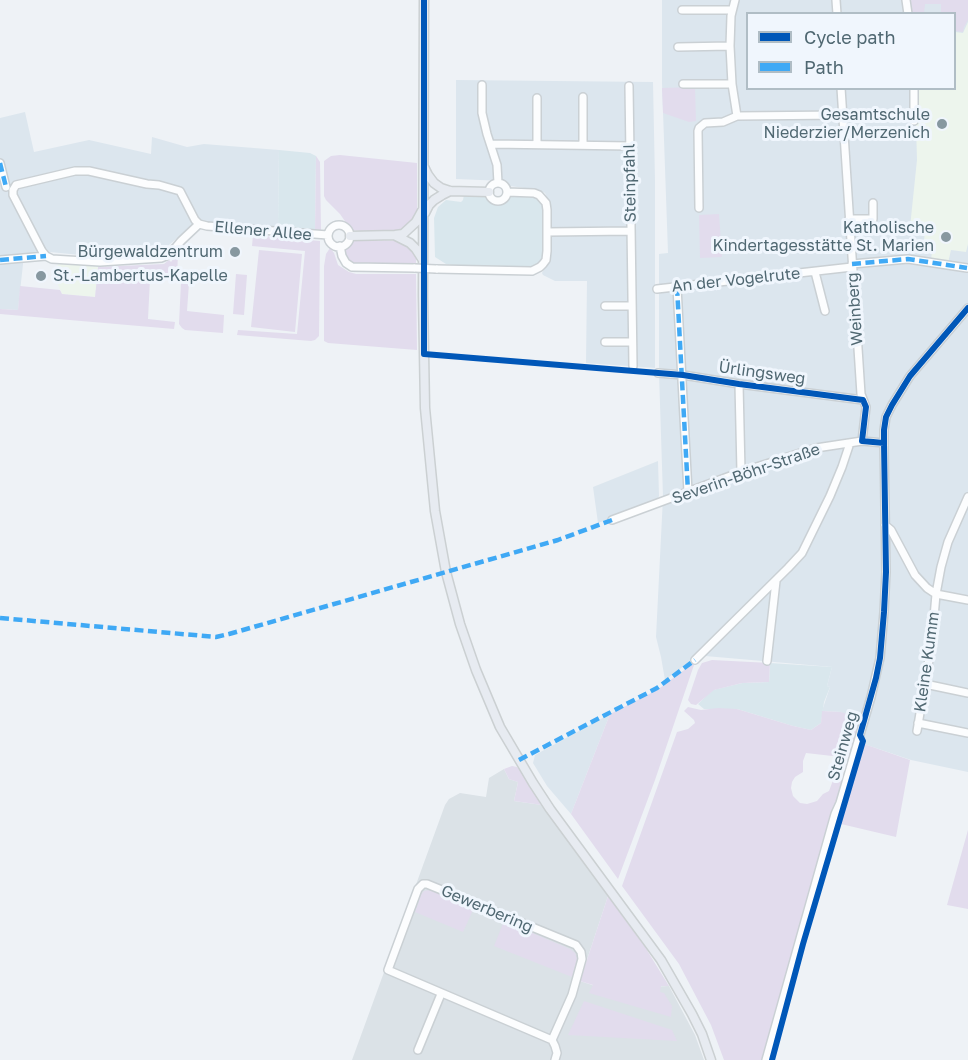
<!DOCTYPE html>
<html>
<head>
<meta charset="utf-8">
<style>
  body { margin:0 }
  #map { position:relative; width:968px; height:1060px; overflow:hidden; background:#eef2f6; font-family:"Golos Text",sans-serif }
  canvas { display:block }
  .legend { position:absolute; left:746px; top:12px; width:210px; height:78px; box-sizing:border-box; background:#f0f6fd; border:2px solid #b0bdc5; margin:0; padding:8px 10px; list-style:none; font-size:18px; color:#506872 }
  .legend li { display:flex; align-items:center; gap:12px; height:30px }
  .legend b { width:30px; border:2px solid #b0bdc5 }
</style>
</head>
<body>
<div id="map">
<canvas width="968" height="1060"></canvas>
<ul class="legend">
<li><b style="height:8px;background:#0057b8"></b>Cycle path</li>
<li><b style="height:8px;background:#3fa9f5"></b>Path</li>
</ul>
</div>
<script>
const c = document.querySelector('canvas').getContext('2d');
c.lineJoin = 'round';
function fillPath(path, color) {
  c.fillStyle = color;
  c.fill(path, 'evenodd');
}
function shape(rows) {
  const path = new Path2D();
  for (const r of rows) {
    if (r.length === 3) {
      path.moveTo(r[0] + r[2], r[1]);
      path.arc(r[0], r[1], r[2], 0, 2 * Math.PI);
      continue;
    }
    path.moveTo(r[0], r[1]);
    for (let i = 2; i < r.length; i += 2) path.lineTo(r[i], r[i + 1]);
  }
  return path;
}
function stroke(path, color, width, dash) {
  c.strokeStyle = color;
  c.lineWidth = width;
  c.lineCap = dash ? 'butt' : 'round';
  c.setLineDash(dash || []);
  c.stroke(path);
}
function write(font, color, halo, rows, align = 'center') {
  c.font = font + ' "Golos Text",sans-serif';
  c.lineWidth = 6;
  c.setLineDash([]);
  c.textBaseline = 'middle';
  c.strokeStyle = halo;
  c.fillStyle = color;
  for (const [text, x, y, turn = 0] of rows) {
    c.save();
    c.translate(x, y);
    c.rotate((+turn || 0) * Math.PI / 180);
    c.textAlign = isNaN(turn) ? turn : align;
    if (halo) c.strokeText(text, 0, 0);
    c.fillText(text, 0, 0);
    c.restore();
  }
}
const residential = shape([
  [662,0,968,0,968,772,911,760,855,741,859,727,854,724,841,712,822,711,830,687,827,686,832,667,705,656,703,652,665,680,661,657,656,637,663,497,659,373,659,254,668,253,662,83],
  [748,14,954,14,954,88,748,88],
  [456,80,653,82,655,181,655,368,586,363,587,281,555,281,543,275,542,273,550,260,550,205,545,193,539,190,510,186,504,181,456,179],
  [25,112,34,152,89,140,151,154,152,137,187,147,204,144,279,150,278,227,198,221,158,254,101,257,50,252,24,255,18,310,0,309,0,118],
  [658,461,659,496,657,500,654,502,598,523,593,487],
  [610,714,571,814,547,786,533,763,535,755]
]);
const commercial = shape([
  [279,150,310,153,316,156,315,230,278,227],
  [464,195,486,197,491,203,503,203,506,200,511,197,527,195,533,196,538,199,542,204,544,212,544,250,543,256,538,263,530,267,459,266,446,264,435,257,434,218,438,207,446,200,461,202,463,200],
  [770,663,832,667,827,686,830,687,824,702,821,723,811,730,793,726,737,709,704,709,698,704,707,695,713,690,742,683,769,682]
]);
const industrial = shape([
  [504,769,509,779,518,782,514,801,542,805,608,896,580,981,604,989,669,986,695,1035,704,1060,352,1060,445,805,449,799,460,793,486,797,489,778]
]);
const education = shape([
  [968,22,968,244,966,252,951,250,948,263,931,260,932,251,923,250,925,231,915,230,915,228,910,227,917,160,915,89,954,88,955,32,963,33],
  [60,263,98,267,95,297,62,294,52,271]
]);
const green = shape([
  [907,0,968,0,968,20,964,27,963,32,955,31,954,14,941,13,941,4,925,4,924,13,908,13],
  [695,87,696,121,689,122,663,113,662,88],
  [340,155,417,163,417,210,416,216,404,229,397,231,370,232,351,230,340,214,326,200,324,196,324,161,331,156],
  [316,156,320,162,321,230,315,230],
  [719,214,722,257,700,258,699,215],
  [253,235,320,241,319,336,315,340,311,341,237,335,238,330,297,334,305,251,252,246],
  [358,240,399,241,410,247,416,258,416,265,393,266,352,263,345,256,345,247,352,241],
  [330,248,334,253,338,265,349,272,356,274,416,274,417,350,328,343,324,341,324,266,326,254],
  [259,250,302,254,295,332,251,327],
  [178,252,177,280,150,279,148,319,175,322,174,329,0,314,0,309,18,310,20,286,60,290,62,294,95,297,98,267,164,264,169,260,171,262,174,258,173,256],
  [236,274,247,275,244,315,233,314],
  [181,282,189,283,187,311,224,315,223,333,185,330,182,328,179,324],
  [712,660,770,663,769,682,742,683,714,690,696,705,691,704,688,700,698,670,702,663],
  [695,662,655,780,618,879,571,814,610,714,657,690],
  [688,707,701,710,718,708,737,709,793,726,811,730,821,723,822,711,841,712,855,717,854,724,859,726,850,758,806,753,803,761,803,772,795,777,792,782,791,788,793,796,800,803,807,804,817,801,823,794,829,791,835,775,843,776,844,778,832,813,762,1060,724,1060,711,1025,679,964,622,886,677,732,688,729,695,723,694,720,684,711],
  [864,744,910,760,896,837,841,824],
  [512,766,517,767,521,771,542,805,514,801,518,782,509,779,504,769],
  [968,830,968,909,947,905],
  [430,890,474,908,463,932,415,912,421,895,424,891],
  [608,896,645,947,669,986,661,986,660,992,664,993,672,1006,671,1017,589,993,593,985,580,981],
  [504,921,570,949,575,953,577,959,572,977,494,946],
  [584,1001,672,1030,677,1041,568,1035]
]);
const minor = shape([
  [735,0,731,16,730,46,732,84,737,116,843,115],
  [836,0,837,14],
  [906,0,908,14],
  [682,10,732,10],
  [678,47,730,46],
  [683,84,732,84],
  [482,85,482,113,487,134,497,165,498,183],
  [629,86,633,366],
  [841,88,861,394,866,407,862,441],
  [914,88,914,121],
  [491,144,630,146],
  [537,144,537,98],
  [583,145,583,97],
  [0,163,6,187],
  [498,192,9],
  [13,190,16,185,75,171,89,171,147,184,159,185,180,191,195,220,199,224],
  [13,190,13,195,42,251,46,256],
  [699,208,698,131,699,128,705,123,723,122,737,116],
  [849,219,873,219,873,203],
  [199,224,207,226,328,235],
  [339,236,11],
  [547,232,631,231],
  [340,246,342,256,346,263,352,267,415,268],
  [0,260,46,256,52,259,100,262,161,258,166,256,176,247,181,241,199,224],
  [852,264,908,259,967,268],
  [436,269,532,271,540,267,543,264,546,260,547,251,547,210,546,203,539,195,534,193,507,192],
  [815,272,825,311],
  [677,287,688,492],
  [657,289,852,267],
  [605,306,632,306],
  [605,342,632,342],
  [658,373,683,375,739,384,863,400],
  [739,384,741,472],
  [612,520,741,472,816,448,862,441,884,443],
  [885,525,891,530,915,575,927,588,936,594,968,600],
  [695,660,788,568,802,553,830,496,842,467,850,443],
  [767,661,776,581],
  [925,684,968,693],
  [918,723,968,733],
  [917,731,932,641,936,594,941,567,948,542,968,497],
  [552,1040,572,995,582,959,581,952,576,945,427,884,423,884,418,889,388,970,545,1037,552,1040,555,1046,557,1053,555,1060],
  [418,1050,441,994],
  [766,1060,835,814,840,803,871,697,880,658,884,612,886,572,884,443,884,430,886,417,892,405,910,376,968,308]
]);
const major = shape([
  [424,0,423,296,425,408,435,511,446,572,460,624,476,670,500,727,533,783,550,809,661,960,692,1014,702,1034,711,1060],
  [424,167,428,175,434,183,441,188,450,191,489,192],
  [425,213,429,205,434,200,442,195,450,191],
  [350,236,395,235,403,234,416,222,422,211],
  [396,236,410,243,416,249,423,260]
]);
const minorBridge = shape([
  [415,268,436,269]
]);
const quiet = shape([
  [0,163,6,187],
  [0,260,46,256],
  [852,264,908,259,967,268],
  [677,287,688,492],
  [0,618,216,637,229,634,558,540,612,520],
  [519,760,657,688,695,660]
]);
const cycleway = shape([
  [424,0,424,354,683,375,739,384,863,400,866,407,862,441,884,443],
  [772,1060,803,944,863,741,860,735,876,678,880,658,884,612,886,572,884,443,884,430,886,417,892,405,910,376,968,308]
]);
const markers = [
  [942,124,6,"#8798a0"],
  [946,237,6,"#8798a0"],
  [235,252,6,"#8798a0"],
  [41,276,6,"#8798a0"]
];
const poiNames = [
  ["Gesamtschule",930,115],
  ["Niederzier/Merzenich",930,133],
  ["Katholische",934,228],
  ["Kindertagesstätte St. Marien",934,246],
  ["Bürgewaldzentrum",223,252],
  ["St.-Lambertus-Kapelle",53,276,"left"]
];
const streetNames = [
  ["Steinpfahl",630,183,-91],
  ["Ellener Allee",263,231,5],
  ["An der Vogelrute",736,280,-6],
  ["Weinberg",855,309,-94],
  ["Ürlingsweg",762,373,8],
  ["Severin-Böhr-Straße",746,474,-19],
  ["Kleine Kumm",927,662,-82],
  ["Steinweg",843,746,-74],
  ["Gewerbering",487,909,23]
];
fillPath(residential, '#dce6ee');
fillPath(commercial, '#d9e7ed');
fillPath(industrial, '#dbe2e7');
fillPath(education, '#edf5ed');
fillPath(green, '#e2dced');
stroke(minor, '#cad0d4', 10);
stroke(major, '#cbd0d2', 11);
stroke(minor, '#fcfdfe', 7);
stroke(major, '#e7ebf1', 8);
stroke(minorBridge, '#cad0d4', 10, []);
stroke(minorBridge, '#fcfdfe', 7);
stroke(quiet, '#3fa9f5', 4.5, [9, 4.5]);
stroke(cycleway, '#0057b8', 6);
for (const [x, y, r, color] of markers) {
  const dot = new Path2D();
  dot.arc(x, y, r, 0, 2 * Math.PI);
  c.fillStyle = color;
  c.fill(dot);
  stroke(dot, '#f0f6fd', 2);
}
write('16px', '#506872', '#f0f6fd', poiNames, 'right');
write('16px', '#506872', '#f0f6fd', streetNames);
</script>
</body>
</html>
